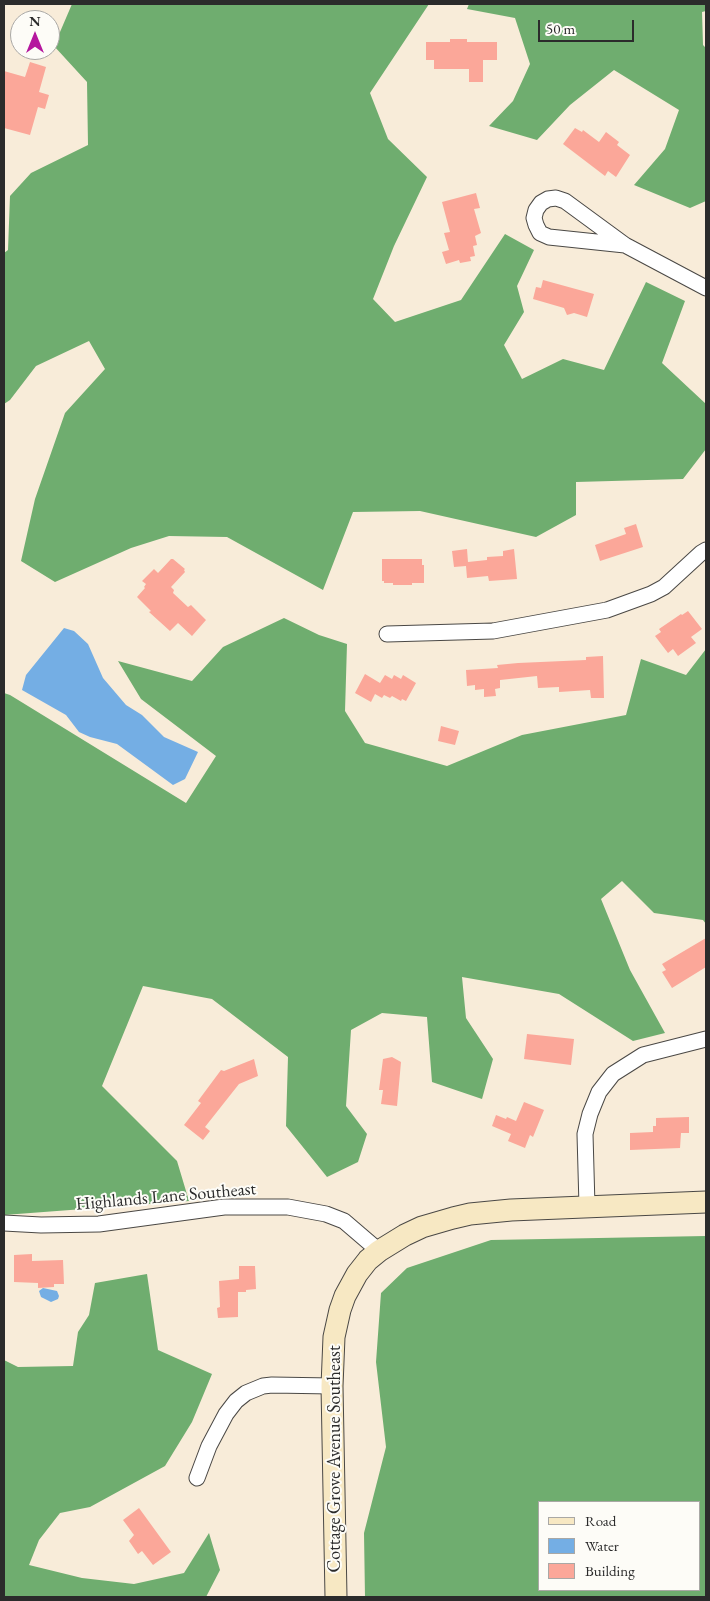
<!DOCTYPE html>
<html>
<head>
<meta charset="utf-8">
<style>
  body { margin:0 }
  #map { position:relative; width:710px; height:1601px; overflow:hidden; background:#f8ecd9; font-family:"EB Garamond",serif }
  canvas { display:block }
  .frame { position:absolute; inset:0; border:5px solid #2b2b2b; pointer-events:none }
  .legend { position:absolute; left:538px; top:1501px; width:162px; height:90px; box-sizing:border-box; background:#fdfcf7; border:1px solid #a9a8a5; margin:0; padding:6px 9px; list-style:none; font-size:15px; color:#2b2b2b }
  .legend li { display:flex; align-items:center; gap:10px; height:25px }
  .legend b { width:25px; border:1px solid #a9a8a5 }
  .north { position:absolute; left:10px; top:10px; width:50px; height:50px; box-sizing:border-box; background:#fdfcf7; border:1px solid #a9a8a5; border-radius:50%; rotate:0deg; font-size:14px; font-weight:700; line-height:20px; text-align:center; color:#2b2b2b }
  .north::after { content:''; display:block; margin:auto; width:18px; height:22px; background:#b5179e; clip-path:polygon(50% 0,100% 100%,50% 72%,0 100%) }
  .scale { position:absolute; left:538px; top:20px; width:96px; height:22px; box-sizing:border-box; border:2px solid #2b2b2b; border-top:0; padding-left:6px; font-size:15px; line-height:18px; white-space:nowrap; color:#2b2b2b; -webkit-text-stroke:4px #fdfcf7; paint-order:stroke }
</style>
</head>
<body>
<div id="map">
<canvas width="710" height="1601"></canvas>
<div class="frame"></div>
<ul class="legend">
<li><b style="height:6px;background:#f7e8c3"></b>Road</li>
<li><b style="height:14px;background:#74aee4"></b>Water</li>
<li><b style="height:14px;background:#fba799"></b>Building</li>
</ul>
<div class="north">N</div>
<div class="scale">50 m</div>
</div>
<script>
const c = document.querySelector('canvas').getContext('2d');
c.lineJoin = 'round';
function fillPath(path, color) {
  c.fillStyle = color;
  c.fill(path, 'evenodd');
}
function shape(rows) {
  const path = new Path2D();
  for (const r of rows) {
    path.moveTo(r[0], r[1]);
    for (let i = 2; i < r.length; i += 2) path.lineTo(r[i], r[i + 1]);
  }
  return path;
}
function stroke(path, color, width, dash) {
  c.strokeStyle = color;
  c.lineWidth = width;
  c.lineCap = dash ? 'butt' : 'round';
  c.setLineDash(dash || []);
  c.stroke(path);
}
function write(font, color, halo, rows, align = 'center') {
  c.font = font + ' "EB Garamond",serif';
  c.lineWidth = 4;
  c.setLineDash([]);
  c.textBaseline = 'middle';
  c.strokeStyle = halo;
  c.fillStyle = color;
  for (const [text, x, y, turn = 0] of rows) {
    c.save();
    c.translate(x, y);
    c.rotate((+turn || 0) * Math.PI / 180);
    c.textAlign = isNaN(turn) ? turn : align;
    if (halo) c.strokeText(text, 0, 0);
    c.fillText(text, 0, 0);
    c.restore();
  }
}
const forest = shape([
  [72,4,429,4,370,93,388,139,427,177,394,246,373,299,395,322,461,300,505,234,534,250,517,286,524,312,504,345,522,379,563,359,604,370,646,282,685,301,662,363,706,404,706,449,683,479,576,482,576,515,536,537,420,511,353,512,323,590,227,537,169,536,131,548,55,582,21,561,35,499,65,413,105,369,89,341,36,366,10,400,4,404,4,253,8,250,10,196,31,173,88,145,87,82,54,46],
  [469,4,706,4,706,11,702,12,703,45,706,48,706,201,690,208,634,185,665,149,679,110,614,70,570,105,537,140,489,126,513,101,530,64,515,18,467,9],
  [284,618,319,635,347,644,345,711,365,743,447,766,522,735,626,715,641,659,686,675,706,649,706,924,703,920,654,913,622,881,601,899,630,970,665,1033,633,1041,559,994,462,977,466,1018,493,1059,482,1099,432,1082,427,1017,382,1013,351,1030,346,1106,367,1134,358,1162,327,1177,286,1126,288,1057,212,999,143,986,102,1086,177,1161,189,1201,4,1215,4,693,10,695,186,803,216,756,141,699,118,661,192,681,223,647],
  [706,1236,706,1597,365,1597,364,1533,386,1447,376,1362,381,1293,407,1268,491,1240],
  [699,1502,699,1590,539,1590,539,1502],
  [147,1274,158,1350,212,1374,192,1422,165,1466,90,1507,60,1513,39,1540,29,1565,82,1578,134,1584,184,1573,209,1533,220,1570,206,1597,4,1597,4,1360,18,1367,73,1366,78,1332,89,1315,95,1283]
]);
const water = shape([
  [64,628,74,631,88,644,103,678,126,705,142,715,164,737,198,752,185,779,173,785,117,744,90,737,79,732,66,715,22,690,26,675],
  [43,1288,57,1291,59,1296,58,1299,51,1302,41,1297,39,1291]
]);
const building = shape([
  [450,39,467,39,467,42,497,42,497,60,483,60,483,82,469,82,469,69,434,69,434,60,426,60,426,42,450,42],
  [30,62,46,67,39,92,49,95,45,109,38,107,30,135,4,128,4,71,25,77],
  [575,128,582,132,583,130,599,142,606,132,619,142,617,145,630,155,616,177,608,171,605,176,563,144],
  [476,193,480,208,474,209,481,233,475,236,477,245,473,246,475,256,470,257,471,261,460,263,459,260,446,264,442,252,449,250,444,233,450,232,442,202],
  [543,280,594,294,587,317,574,313,567,315,564,308,533,299,536,287,541,288],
  [636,524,643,547,600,561,595,545,626,534,624,528],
  [467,549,468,562,487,560,487,557,503,556,503,551,514,549,517,579,489,581,488,576,467,578,466,566,454,567,452,551],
  [171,559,173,559,185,569,184,570,185,572,171,587,174,590,173,593,188,607,191,605,206,620,192,636,178,623,170,631,149,612,151,611,137,597,145,588,144,587,146,584,142,581,154,569,158,573],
  [382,559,422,559,422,565,424,565,424,583,412,583,412,585,393,585,393,583,384,583,384,581,382,581],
  [688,611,702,629,691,637,696,643,678,656,673,649,668,653,655,636,661,632,659,629,681,614,682,615],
  [603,656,604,698,591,698,590,690,559,692,559,687,538,688,537,676,500,680,500,688,495,689,496,696,484,697,484,689,475,690,475,685,467,686,466,670,498,668,497,665,518,663,586,660,586,657],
  [365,674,380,683,385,675,392,679,394,675,401,679,403,675,416,683,406,701,402,699,401,701,392,696,390,698,384,695,382,698,375,694,371,702,355,693],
  [441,726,459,731,455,745,438,741],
  [706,938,706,967,672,988,662,972,666,970,662,964],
  [527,1034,574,1039,571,1065,524,1059],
  [392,1057,401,1062,397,1106,381,1104,383,1090,379,1090,383,1059],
  [254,1059,258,1076,239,1084,205,1127,210,1131,203,1140,184,1125,201,1103,198,1101,221,1070,224,1071],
  [524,1102,544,1110,533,1137,530,1135,525,1148,508,1141,511,1134,492,1126,496,1115,506,1119,507,1117,516,1121],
  [689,1117,689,1133,681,1133,680,1148,630,1150,630,1133,653,1132,653,1126,656,1126,656,1118],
  [32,1254,32,1261,63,1260,64,1284,54,1284,54,1287,38,1288,38,1283,14,1282,14,1255],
  [239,1266,255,1266,256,1289,246,1290,246,1292,238,1292,238,1317,218,1318,217,1308,220,1307,219,1281,239,1279],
  [139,1508,171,1552,153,1565,142,1551,138,1554,129,1541,134,1535,123,1520]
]);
const minor = shape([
  [625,245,549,237,540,233,536,225,534,218,536,210,541,203,548,199,556,198,565,201,625,245,706,288],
  [387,634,493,631,607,610,651,594,664,587,701,553,706,550],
  [587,1206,585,1134,590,1114,599,1092,613,1074,643,1055,706,1039],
  [4,1223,41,1225,99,1224,224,1207,288,1207,326,1214,344,1221,379,1251],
  [197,1478,209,1446,226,1414,236,1401,246,1393,263,1386,272,1385,332,1386]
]);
const secondary = shape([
  [336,1597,332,1386,334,1337,340,1310,345,1296,357,1274,368,1260,379,1251,405,1235,422,1227,453,1218,470,1214,511,1210,706,1202]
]);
const streetNames = [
  ["Highlands Lane Southeast",166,1197,-5],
  ["Cottage Grove Avenue Southeast",335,1459,-90]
];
fillPath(forest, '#6fad6f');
fillPath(water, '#74aee4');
fillPath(building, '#fba799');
stroke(minor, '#4a4845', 17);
stroke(secondary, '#4a4845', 23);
stroke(minor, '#fff', 15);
stroke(secondary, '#f7e8c3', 21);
write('18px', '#2b2b2b', '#fdfcf7', streetNames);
</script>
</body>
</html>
